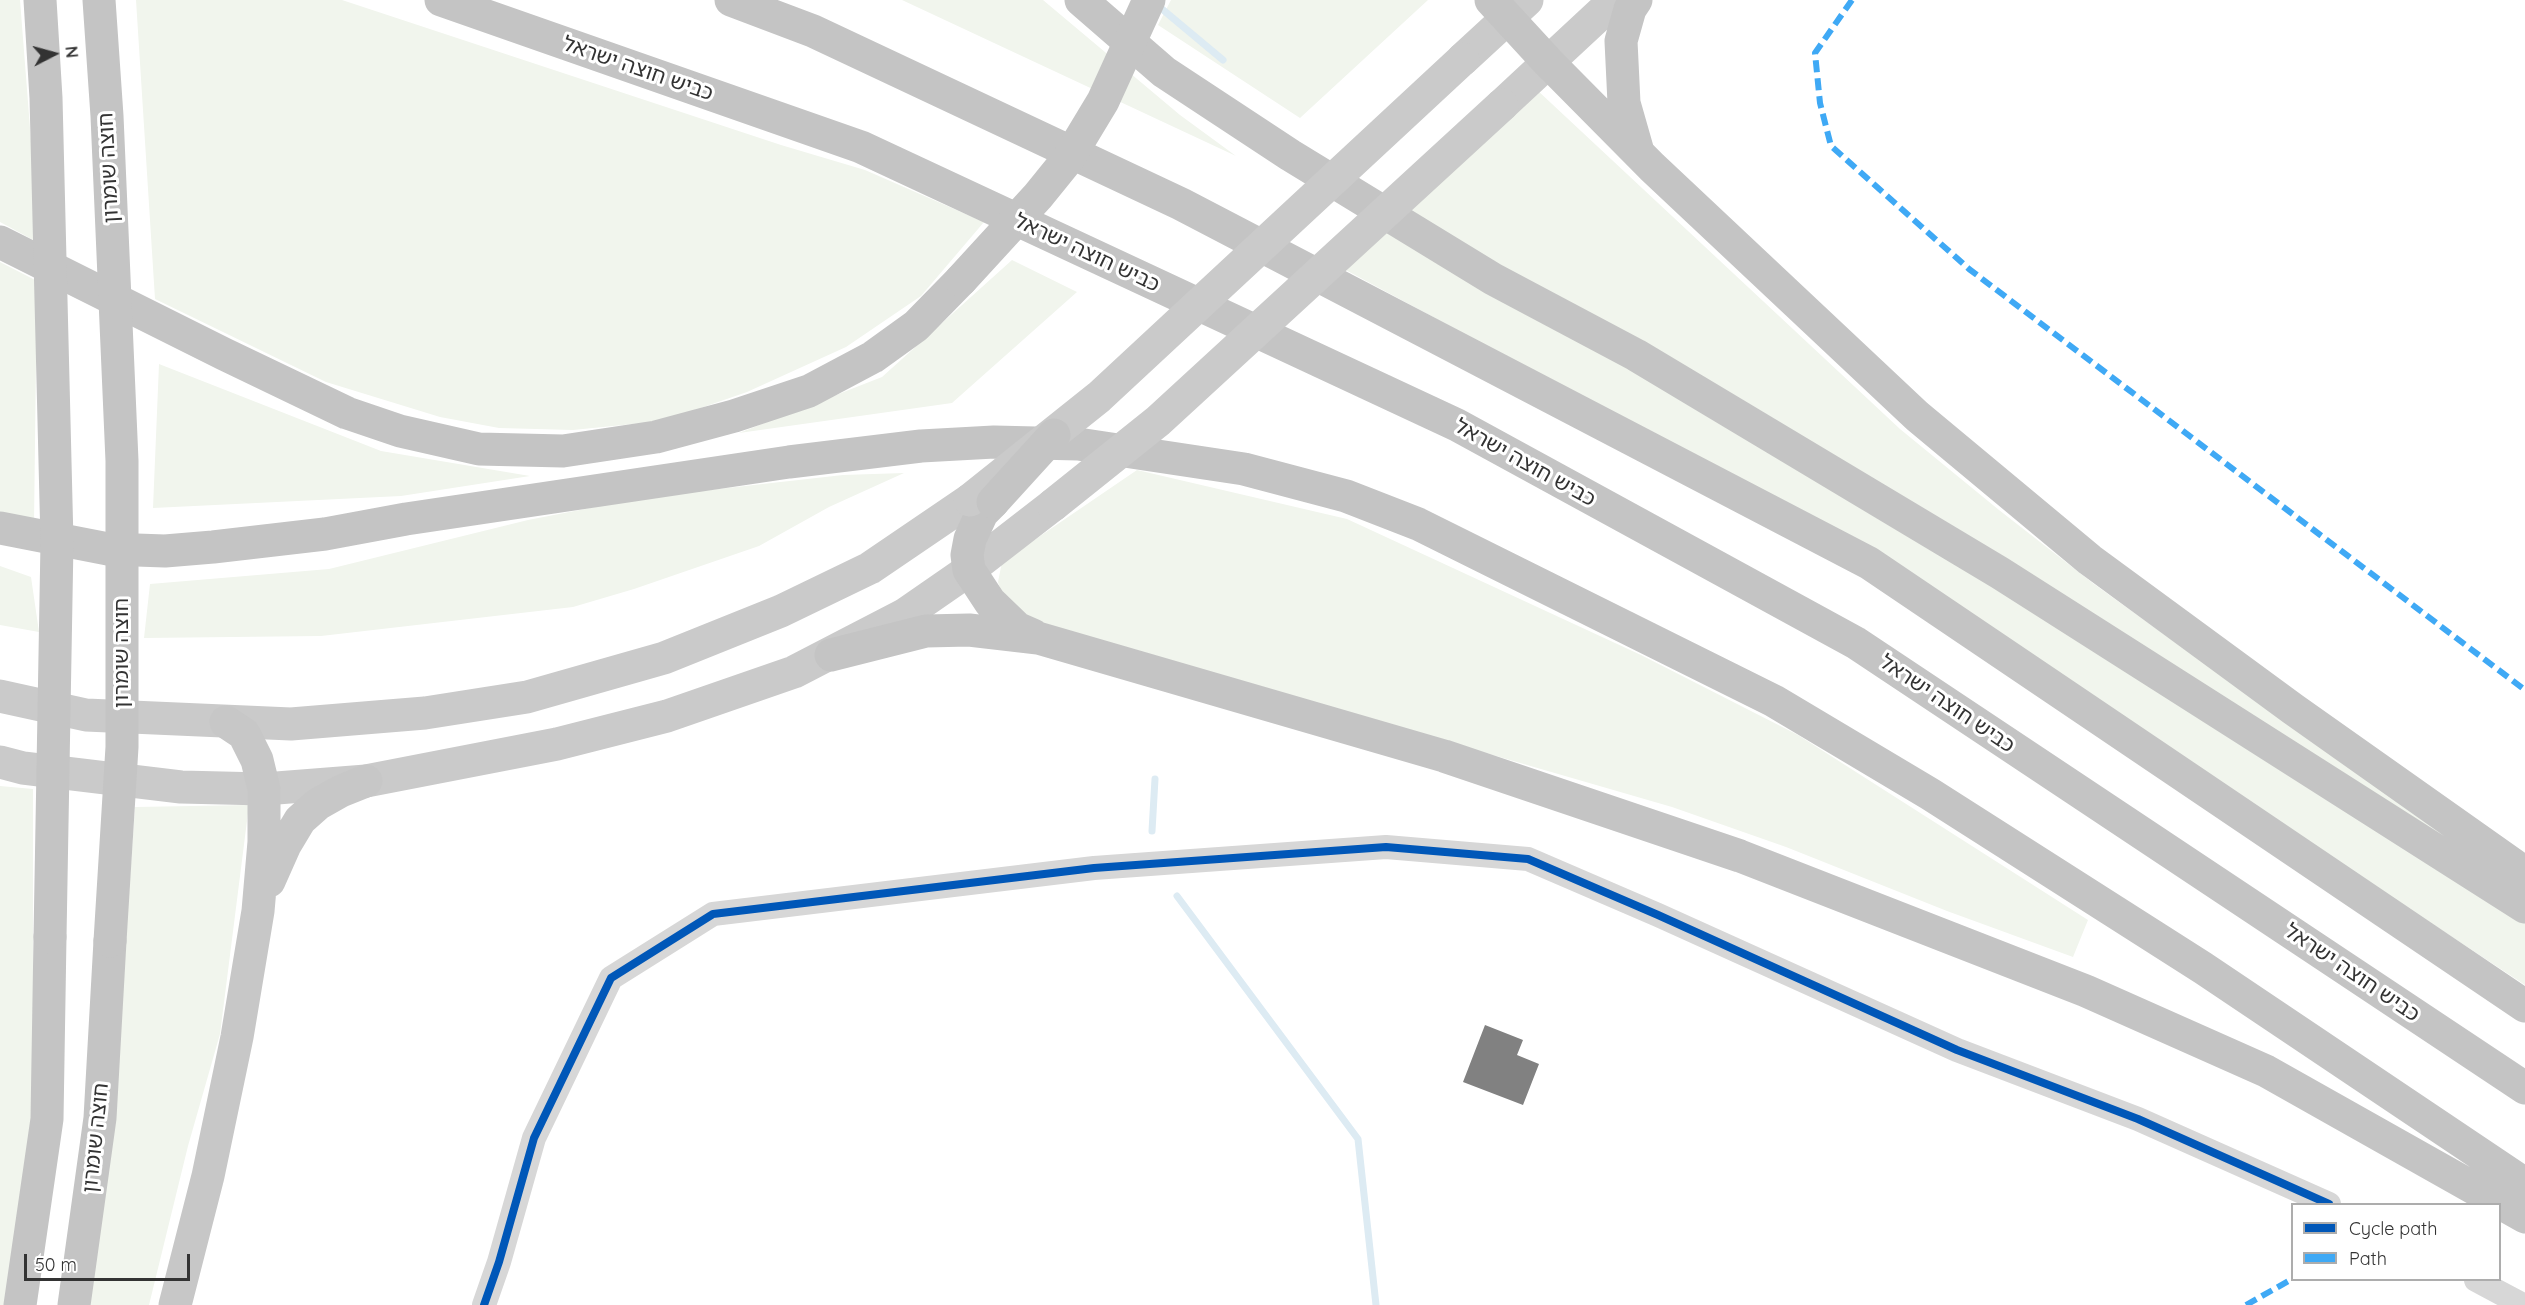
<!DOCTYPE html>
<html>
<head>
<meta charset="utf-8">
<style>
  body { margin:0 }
  #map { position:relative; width:2525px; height:1305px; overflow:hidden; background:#fff; font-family:Quicksand,sans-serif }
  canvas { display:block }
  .legend { position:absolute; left:2291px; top:1203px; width:210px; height:78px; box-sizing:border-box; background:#fff; border:2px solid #adadad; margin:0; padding:8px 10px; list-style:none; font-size:18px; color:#333 }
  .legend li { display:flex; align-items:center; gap:12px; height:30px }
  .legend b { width:30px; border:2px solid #adadad }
  .north { position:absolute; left:24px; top:24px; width:60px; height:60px; -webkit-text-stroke:4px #fff; paint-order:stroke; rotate:84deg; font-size:16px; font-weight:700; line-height:24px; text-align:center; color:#333 }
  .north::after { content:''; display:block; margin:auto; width:21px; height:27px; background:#333; clip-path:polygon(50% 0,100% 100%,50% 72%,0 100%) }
  .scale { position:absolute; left:24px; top:1254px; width:166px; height:27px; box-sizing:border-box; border:3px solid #333; border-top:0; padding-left:8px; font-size:18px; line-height:21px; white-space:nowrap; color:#333; -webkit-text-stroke:4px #fff; paint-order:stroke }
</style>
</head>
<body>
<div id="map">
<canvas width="2525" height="1305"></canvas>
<ul class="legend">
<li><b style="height:8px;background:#0057b8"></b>Cycle path</li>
<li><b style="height:8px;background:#3fa9f5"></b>Path</li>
</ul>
<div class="north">N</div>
<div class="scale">50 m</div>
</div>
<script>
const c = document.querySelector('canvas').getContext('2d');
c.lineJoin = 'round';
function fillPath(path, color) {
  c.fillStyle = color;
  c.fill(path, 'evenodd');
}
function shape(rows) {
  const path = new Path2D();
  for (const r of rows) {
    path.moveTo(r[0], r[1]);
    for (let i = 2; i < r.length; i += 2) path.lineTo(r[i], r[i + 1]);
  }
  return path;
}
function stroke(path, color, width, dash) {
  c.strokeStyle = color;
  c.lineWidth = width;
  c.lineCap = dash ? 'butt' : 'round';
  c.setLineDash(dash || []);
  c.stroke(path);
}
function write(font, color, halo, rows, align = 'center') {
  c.font = font + ' Quicksand,"Noto Sans Hebrew",sans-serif';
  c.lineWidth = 6;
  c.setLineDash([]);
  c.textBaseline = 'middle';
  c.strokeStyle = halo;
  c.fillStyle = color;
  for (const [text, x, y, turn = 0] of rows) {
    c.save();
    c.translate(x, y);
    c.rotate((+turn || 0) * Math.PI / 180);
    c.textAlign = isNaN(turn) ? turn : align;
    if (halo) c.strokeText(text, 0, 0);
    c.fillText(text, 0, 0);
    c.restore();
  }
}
const green = shape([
  [0,0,20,0,39,243,0,222],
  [136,0,342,0,781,145,865,170,984,222,921,296,846,347,747,392,663,421,573,430,499,428,440,417,326,382,155,299],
  [902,0,1043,0,1180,115,1236,156],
  [1171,0,1428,0,1300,118,1158,25],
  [1536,89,1900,429,1999,510,2094,584,2525,894,2525,985,2273,819,1684,452,1342,268],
  [1012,260,1077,292,952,403,739,433,882,377],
  [0,262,37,281,34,524,0,514],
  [159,364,381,451,530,476,401,496,153,508],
  [1137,470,1347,519,1641,655,1798,735,2088,920,2073,957,1947,911,1786,847,1672,807,1134,651,1040,626,1004,601,998,582,1002,562],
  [904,473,829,507,759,546,634,589,573,607,321,636,144,638,150,584,329,569,528,520,647,497,843,475],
  [0,566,31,577,39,632,0,625],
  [0,786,33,789,33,1108,4,1305,0,1305],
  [249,805,220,1034,188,1146,149,1305,90,1305,111,1150,135,807]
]);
const stream = shape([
  [1156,4,1223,60],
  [1152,831,1155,779],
  [1177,896,1358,1139,1376,1305]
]);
const building = shape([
  [1485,1025,1523,1040,1517,1055,1539,1064,1523,1105,1463,1082]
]);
const minor = shape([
  [2476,1280,2523,1305],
  [484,1305,499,1262,534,1138,611,978,713,914,1094,868,1386,847,1528,859,1658,915,1957,1050,2138,1119,2329,1204]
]);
const primary = shape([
  [1463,59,1527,0],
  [1502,105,1615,0],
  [0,696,86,715,291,724,425,713,527,697,664,658,781,611,870,568,970,500],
  [0,762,23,768,181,787,264,789,366,781,557,744,667,716,794,672,904,615,969,570,1053,505]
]);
const trunk = shape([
  [269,881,285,845,300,820,318,804,341,791,366,781],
  [175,1305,208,1176,237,1037,258,911,264,842,264,789,257,760,244,734,226,722]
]);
const motorway = shape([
  [441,0,861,147,1457,425,1856,643,2525,1088],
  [731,0,813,31,1181,204,1869,563,2525,1006],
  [1081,0,1164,72,1290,155,1493,279,1636,355,2000,573,2525,907],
  [1491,0,1548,62,1652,167,1917,416,2090,560,2293,709,2525,873],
  [1636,0,1630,9,1621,41,1624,103,1638,152],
  [0,242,224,354,347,413,400,431,479,449,563,451,656,437,734,416,809,391,873,357,916,326,961,280],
  [993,502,982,513,970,539,967,555,969,570,990,602,1017,628,1033,635],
  [0,528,108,549,165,551,213,547,325,534,406,519,789,462,921,446,994,442,1078,444,1244,469,1346,496,1418,524,1774,701,1930,794,2203,968,2525,1184],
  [831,655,926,631,969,630,1038,638,1444,756,1740,856,2086,991,2266,1071,2525,1217],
  [20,1305,47,1119,50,937],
  [74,1305,100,1118,110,941]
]);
const primaryBridge = shape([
  [970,500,1099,397,1463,59],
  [1053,505,1158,421,1502,105]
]);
const motorwayBridge = shape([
  [40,0,46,98,57,542,50,937],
  [99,0,107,116,122,461,122,747,110,941],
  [961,280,1038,196,1068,159,1103,101,1149,0],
  [993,502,1054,435]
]);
const quiet = shape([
  [1852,0,1815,53,1820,103,1831,146,1969,269,2525,690],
  [2246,1305,2292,1279]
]);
const cycleway = shape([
  [484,1305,499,1262,534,1138,611,978,713,914,1094,868,1386,847,1528,859,1658,915,1957,1050,2138,1119,2329,1204]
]);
const streetNames = [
  ["כביש חוצה ישראל",638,69,19],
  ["חוצה שומרון",109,168,-93],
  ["כביש חוצה ישראל",1087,253,25],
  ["כביש חוצה ישראל",1525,463,29],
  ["חוצה שומרון",122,653,-90],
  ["כביש חוצה ישראל",1947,704,34],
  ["כביש חוצה ישראל",2352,973,34],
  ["חוצה שומרון",96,1138,-84]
];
fillPath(green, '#f1f5ed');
stroke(stream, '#ddebf3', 7);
fillPath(building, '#818181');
stroke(minor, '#d7d7d7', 24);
stroke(primary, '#cacaca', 33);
stroke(trunk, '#c7c7c7', 33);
stroke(motorway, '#c4c4c4', 33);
stroke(primaryBridge, '#cacaca', 33);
stroke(motorwayBridge, '#c4c4c4', 33);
stroke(quiet, '#3fa9f5', 6, [12, 6]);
stroke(cycleway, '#0057b8', 8);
write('21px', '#333', '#fff', streetNames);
</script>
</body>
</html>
